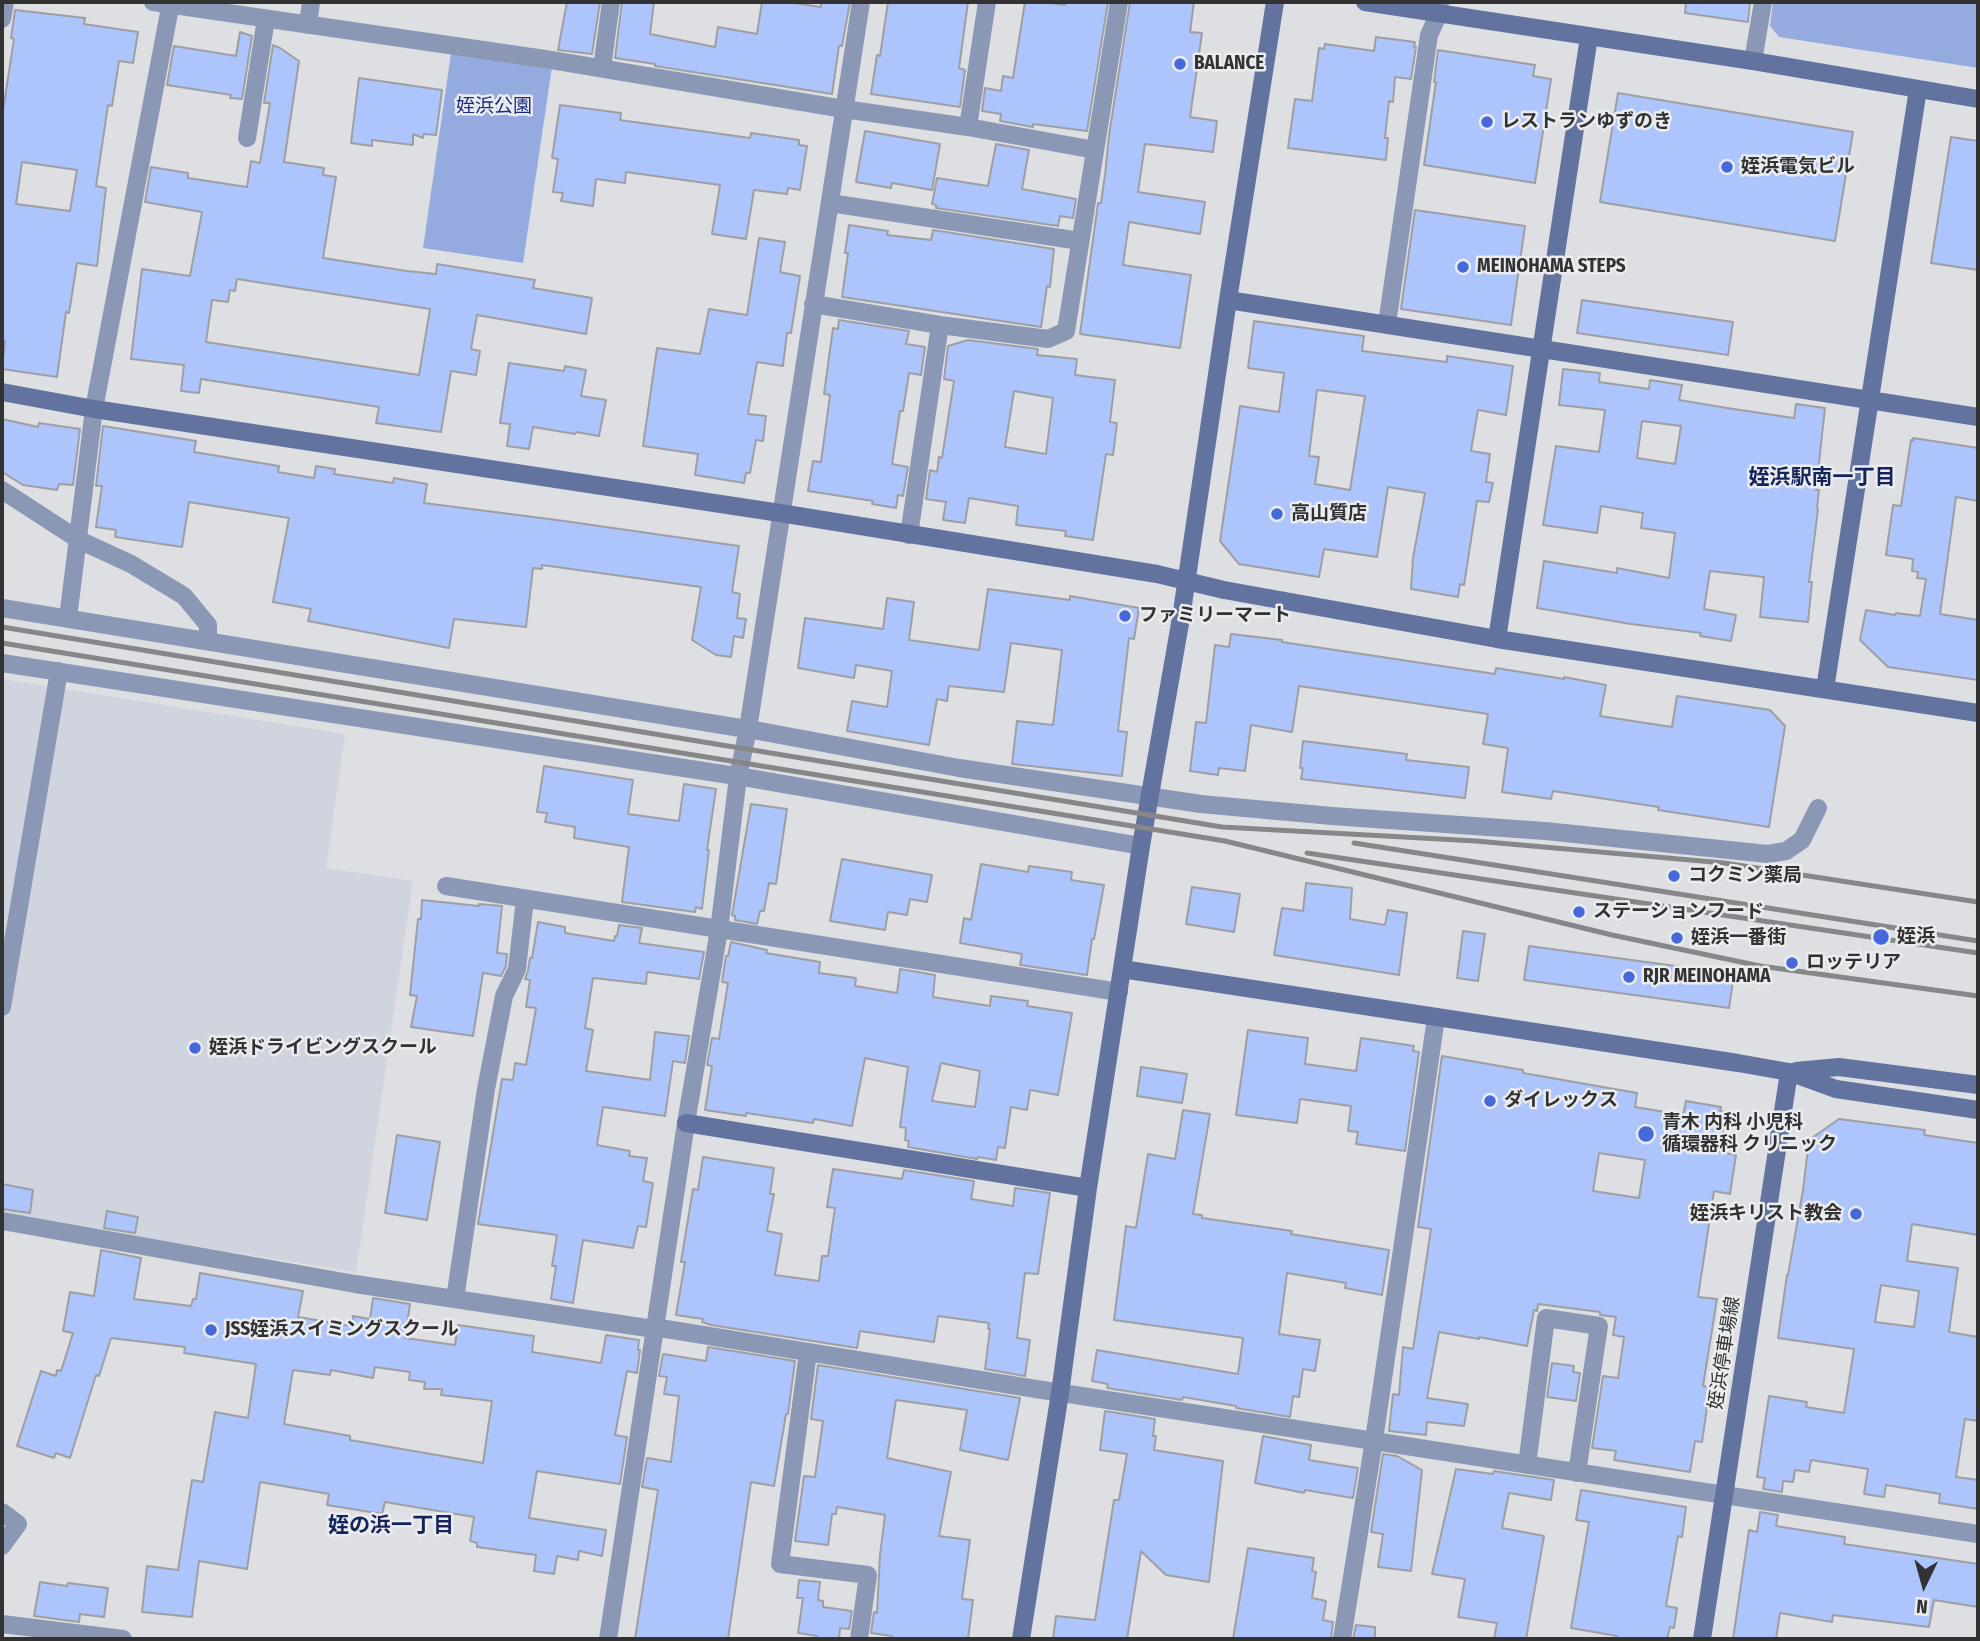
<!DOCTYPE html>
<html>
<head>
<meta charset="utf-8">
<style>
  body { margin:0 }
  #map { position:relative; width:1980px; height:1641px; overflow:hidden; background:#dedfe3; font-family:"Fira Sans Condensed",sans-serif }
  canvas { display:block }
  .frame { position:absolute; inset:0; border:4px solid #323233; pointer-events:none }
  .north { position:absolute; left:1889px; top:1550px; width:70px; height:70px; -webkit-text-stroke:5px #ebecf0; paint-order:stroke; rotate:185deg; font-size:19px; font-weight:700; line-height:28px; text-align:center; color:#323233 }
  .north::after { content:''; display:block; margin:auto; width:24px; height:32px; background:#323233; clip-path:polygon(50% 0,100% 100%,50% 72%,0 100%) }
</style>
</head>
<body>
<div id="map">
<canvas width="1980" height="1641"></canvas>
<div class="frame"></div>
<div class="north">N</div>
</div>
<script>
const c = document.querySelector('canvas').getContext('2d');
c.lineJoin = 'round';
function fillPath(path, color) {
  c.fillStyle = color;
  c.fill(path, 'evenodd');
}
function shape(rows) {
  const path = new Path2D();
  for (const r of rows) {
    path.moveTo(r[0], r[1]);
    for (let i = 2; i < r.length; i += 2) path.lineTo(r[i], r[i + 1]);
  }
  return path;
}
function stroke(path, color, width, dash) {
  c.strokeStyle = color;
  c.lineWidth = width;
  c.lineCap = dash ? 'butt' : 'round';
  c.setLineDash(dash || []);
  c.stroke(path);
}
function write(font, color, halo, rows, align = 'center') {
  c.font = font + ' "Fira Sans Condensed","Noto Sans JP",sans-serif';
  c.lineWidth = 5;
  c.setLineDash([]);
  c.textBaseline = 'middle';
  c.strokeStyle = halo;
  c.fillStyle = color;
  for (const [text, x, y, turn = 0] of rows) {
    c.save();
    c.translate(x, y);
    c.rotate((+turn || 0) * Math.PI / 180);
    c.textAlign = isNaN(turn) ? turn : align;
    if (halo) c.strokeText(text, 0, 0);
    c.fillText(text, 0, 0);
    c.restore();
  }
}
const built = shape([
  [2,679,345,734,326,868,413,881,356,1272,2,1215]
]);
const green = shape([
  [1773,2,1978,2,1978,68,1779,37,1770,26],
  [452,46,553,60,523,263,423,248]
]);
const building = shape([
  [567,2,600,2,592,54,558,50,567,2],
  [622,2,654,2,650,34,715,47,718,27,757,34,762,2,786,2,821,7,821,2,850,2,842,46,839,46,832,94,655,66,655,64,615,58,622,2],
  [888,2,968,2,959,68,965,70,960,107,871,94,877,55,880,56,888,2],
  [1025,2,1044,2,1065,5,1065,2,1108,2,1087,131,1033,124,1033,127,1000,121,1001,114,982,111,985,88,1001,91,1003,76,1013,78,1025,2],
  [1130,2,1194,2,1190,32,1202,33,1190,117,1217,121,1213,152,1145,144,1138,192,1205,202,1200,234,1129,222,1123,265,1191,275,1180,348,1080,334,1098,203,1101,203,1105,175,1109,135,1130,2],
  [1686,2,1750,2,1748,22,1685,13,1686,2],
  [15,10,85,18,84,24,138,32,133,63,119,61,112,106,108,105,96,186,106,188,97,266,77,263,69,313,66,312,57,377,2,369,5,341,2,341,2,117,14,39,11,38,15,10],
  [22,162,77,170,70,211,16,204,22,162],
  [240,32,252,36,242,99,230,98,231,95,167,85,174,46,236,56,240,32],
  [1376,37,1415,42,1414,47,1416,47,1411,79,1395,77,1393,102,1389,101,1385,138,1388,138,1386,160,1288,148,1295,99,1312,101,1319,48,1324,49,1325,44,1374,51,1376,37],
  [273,45,280,48,299,61,284,162,324,168,323,175,336,177,323,258,407,271,436,274,437,264,535,280,533,288,592,298,586,334,477,315,471,349,480,351,476,375,451,371,441,432,376,423,379,407,201,379,199,393,181,391,184,365,131,359,142,269,190,276,202,212,145,202,151,167,188,173,188,178,247,187,251,161,260,163,270,103,264,103,273,45],
  [237,279,430,309,419,375,206,342,212,300,228,302,230,290,235,291,237,279],
  [1438,50,1535,65,1533,76,1551,79,1535,183,1424,165,1436,82,1434,82,1438,50],
  [359,78,442,90,436,135,424,134,423,138,413,134,413,145,372,140,372,146,351,143,359,78],
  [1618,93,1853,132,1835,241,1600,202,1618,93],
  [560,105,621,113,620,120,750,138,751,133,799,140,799,145,807,146,800,190,788,188,787,194,754,190,746,239,712,234,720,185,626,172,625,183,596,179,593,206,561,201,563,193,553,192,558,159,552,158,560,105],
  [865,131,940,144,932,190,892,183,891,188,856,182,865,131],
  [1951,137,1978,141,1978,270,1931,263,1951,137],
  [996,144,1029,150,1022,189,1076,199,1073,218,1060,216,1058,226,936,208,936,205,932,204,937,178,988,186,996,144],
  [1415,210,1525,226,1511,325,1401,309,1415,210],
  [849,225,888,231,887,235,931,240,933,230,1054,249,1050,287,1047,286,1041,327,842,297,848,253,845,253,849,225],
  [759,238,785,242,780,272,800,276,791,333,787,333,783,366,757,362,748,414,766,416,763,441,756,440,750,473,746,473,744,483,695,475,698,454,643,446,657,348,700,354,709,309,747,315,759,238],
  [1582,300,1733,322,1728,355,1577,333,1582,300],
  [839,320,909,331,906,344,925,347,921,375,909,373,903,411,900,411,892,464,908,467,903,496,898,495,896,508,872,504,873,501,808,491,813,461,821,462,830,395,824,394,833,328,838,329,839,320],
  [1254,321,1364,336,1362,351,1447,362,1447,356,1513,366,1506,415,1478,410,1471,451,1490,454,1486,482,1493,483,1489,502,1477,501,1464,585,1460,584,1458,597,1411,589,1413,558,1425,493,1388,487,1377,557,1324,549,1319,577,1239,564,1220,541,1240,406,1279,412,1284,373,1248,368,1254,321],
  [1317,390,1365,396,1350,490,1315,484,1319,457,1309,456,1317,390],
  [968,340,1038,349,1037,355,1077,359,1075,375,1115,380,1110,422,1117,423,1113,455,1106,454,1093,540,1065,536,1066,531,1016,525,1018,506,969,498,965,523,943,520,946,502,926,499,930,470,937,472,939,457,942,458,954,381,944,379,948,346,968,340],
  [1014,391,1053,398,1046,454,1005,447,1014,391],
  [509,363,564,371,565,366,586,370,581,396,606,400,599,436,576,432,575,434,533,427,529,449,507,446,510,424,500,423,509,363],
  [1563,369,1600,373,1599,382,1649,389,1650,380,1682,385,1679,400,1727,408,1794,418,1796,404,1825,408,1816,490,1819,490,1817,508,1818,509,1809,582,1812,582,1808,622,1760,617,1764,577,1710,571,1704,609,1736,615,1731,641,1700,636,1701,633,1631,624,1537,608,1544,561,1617,573,1617,568,1669,578,1675,533,1641,528,1643,513,1601,506,1597,533,1543,525,1556,446,1599,452,1605,410,1559,405,1563,369],
  [1642,421,1681,426,1675,464,1637,458,1642,421],
  [2,419,38,427,39,423,80,429,73,485,59,484,57,490,23,485,2,472,2,419],
  [103,426,196,441,194,452,279,466,278,472,314,478,316,466,335,469,334,474,393,483,394,478,427,484,424,503,557,520,739,546,732,592,740,594,737,618,746,619,743,638,734,636,731,657,716,655,692,640,701,587,542,565,542,569,533,568,526,627,454,619,449,648,308,621,311,609,273,602,289,518,189,502,182,547,115,537,116,530,96,527,102,486,96,486,103,426],
  [1913,438,1978,448,1978,501,1956,497,1940,614,1978,620,1978,680,1888,667,1860,640,1866,610,1895,615,1896,613,1920,616,1926,579,1917,578,1918,572,1912,571,1913,559,1886,555,1893,505,1901,506,1911,440,1913,441,1913,438],
  [988,589,1070,600,1070,596,1139,608,1134,639,1129,638,1118,731,1127,732,1122,776,1012,764,1017,721,1053,725,1062,650,1011,643,1004,692,949,686,947,701,937,699,929,745,847,731,852,701,887,707,892,671,856,665,854,678,798,668,805,618,883,629,887,598,914,602,909,640,979,650,988,589],
  [1231,634,1282,640,1282,642,1495,674,1496,668,1564,679,1564,677,1606,685,1600,716,1672,727,1677,696,1770,710,1785,726,1769,827,1658,810,1659,807,1553,791,1551,799,1502,792,1508,748,1483,744,1488,714,1299,686,1292,732,1251,725,1245,771,1219,768,1218,775,1190,771,1196,722,1206,723,1215,645,1229,647,1231,634],
  [1303,741,1407,754,1406,760,1469,767,1465,798,1301,779,1303,768,1300,768,1303,741],
  [544,766,633,780,628,814,679,821,684,784,716,789,707,850,709,850,702,909,696,907,695,912,622,902,629,847,574,838,575,827,545,822,547,813,537,812,544,766],
  [751,804,787,809,776,884,769,883,764,911,760,911,757,924,735,920,735,916,732,915,751,804],
  [842,859,932,875,927,902,910,899,907,915,888,912,885,930,830,921,842,859],
  [981,864,1028,872,1029,866,1072,872,1071,880,1104,885,1094,939,1092,939,1087,975,1020,965,1022,954,960,943,964,918,971,920,981,864],
  [1306,883,1352,888,1350,919,1385,925,1388,910,1407,913,1399,975,1274,955,1282,908,1303,911,1306,883],
  [1192,887,1240,894,1234,932,1186,924,1192,887],
  [422,900,479,906,479,904,502,906,497,953,507,954,506,966,501,976,483,973,473,1036,411,1027,417,996,410,995,418,919,421,919,422,900],
  [538,922,565,927,565,933,614,941,615,936,617,936,619,925,642,928,639,943,704,952,699,979,647,972,646,984,593,978,585,1028,593,1030,586,1071,650,1080,655,1032,689,1036,685,1063,673,1061,665,1116,603,1107,597,1145,630,1151,629,1156,647,1158,643,1181,653,1183,646,1227,638,1226,633,1248,583,1240,573,1303,551,1299,556,1266,552,1266,557,1235,478,1224,502,1079,513,1080,515,1063,526,1065,536,1008,526,1007,530,980,525,979,528,971,530,958,532,958,538,922],
  [1463,931,1485,934,1478,981,1457,978,1463,931],
  [731,942,767,950,766,953,820,962,819,973,856,978,855,986,897,993,900,969,935,975,933,997,990,1006,991,996,1028,1001,1027,1006,1072,1013,1058,1095,1030,1090,1027,1110,1011,1107,1005,1148,998,1147,996,1160,978,1157,977,1159,908,1147,909,1141,905,1140,906,1128,900,1127,908,1067,865,1058,852,1126,814,1119,813,1123,746,1113,746,1116,705,1110,712,1066,707,1065,712,1038,719,1039,728,983,722,982,726,956,728,956,731,942],
  [941,1063,980,1071,975,1107,932,1101,941,1063],
  [1529,946,1734,974,1729,1008,1524,980,1529,946],
  [1248,1030,1308,1038,1305,1064,1356,1071,1361,1038,1414,1046,1413,1051,1419,1052,1405,1151,1356,1144,1358,1132,1348,1131,1351,1106,1300,1099,1297,1123,1236,1115,1248,1030],
  [1442,1056,1523,1070,1523,1073,1637,1093,1635,1107,1683,1115,1686,1101,1721,1107,1720,1111,1726,1112,1719,1152,1736,1155,1730,1194,1714,1191,1698,1297,1717,1299,1703,1386,1710,1387,1702,1442,1695,1441,1690,1472,1614,1460,1616,1451,1592,1448,1603,1376,1618,1378,1624,1337,1613,1335,1616,1317,1600,1315,1600,1312,1538,1304,1537,1311,1534,1310,1527,1346,1479,1337,1479,1339,1439,1332,1427,1398,1468,1404,1464,1426,1427,1422,1426,1435,1389,1431,1393,1394,1399,1395,1403,1347,1413,1349,1431,1229,1418,1227,1442,1056],
  [1599,1153,1645,1160,1639,1198,1593,1191,1599,1153],
  [1141,1067,1187,1074,1182,1103,1137,1096,1141,1067],
  [1183,1110,1210,1114,1193,1214,1202,1215,1202,1218,1292,1231,1291,1234,1389,1250,1382,1295,1345,1288,1346,1283,1287,1273,1279,1334,1320,1340,1315,1371,1303,1369,1299,1397,1293,1396,1290,1417,1236,1408,1236,1406,1183,1397,1182,1400,1107,1388,1108,1384,1092,1381,1097,1350,1238,1374,1243,1338,1114,1320,1126,1226,1136,1228,1148,1154,1175,1159,1183,1110],
  [1839,1119,1925,1130,1924,1135,1978,1143,1978,1235,1912,1224,1907,1261,1958,1268,1949,1332,1978,1337,1978,1421,1965,1419,1956,1477,1978,1480,1978,1509,1939,1503,1940,1494,1886,1485,1884,1497,1864,1494,1868,1469,1811,1460,1809,1472,1795,1470,1793,1482,1783,1481,1782,1492,1763,1489,1765,1478,1757,1477,1769,1396,1807,1402,1806,1407,1844,1413,1854,1349,1778,1338,1787,1275,1788,1275,1803,1190,1809,1140,1839,1119],
  [1881,1285,1919,1291,1914,1327,1875,1322,1881,1285],
  [397,1135,440,1142,427,1220,385,1213,397,1135],
  [703,1157,774,1168,770,1194,774,1194,767,1231,782,1234,775,1275,819,1281,822,1256,828,1256,835,1208,827,1207,833,1169,902,1179,904,1170,974,1181,971,1199,1013,1206,1015,1188,1050,1193,1038,1274,1025,1273,1017,1338,1030,1340,1025,1376,985,1369,990,1329,988,1329,989,1323,938,1316,934,1342,860,1331,857,1348,711,1325,702,1322,703,1319,676,1315,685,1262,681,1262,693,1189,698,1190,703,1157],
  [2,1184,33,1190,30,1213,2,1209,2,1184],
  [107,1211,138,1217,135,1233,104,1228,107,1211],
  [101,1250,141,1258,134,1299,191,1306,193,1299,196,1299,200,1273,303,1291,298,1317,352,1326,353,1316,370,1319,373,1298,410,1304,405,1338,455,1345,458,1325,534,1336,532,1352,601,1363,606,1335,639,1340,638,1350,640,1350,637,1373,627,1371,615,1435,627,1437,620,1484,537,1471,529,1518,606,1530,602,1556,579,1551,578,1560,557,1556,554,1574,534,1571,536,1555,477,1547,477,1543,470,1541,474,1517,385,1502,382,1514,352,1509,327,1505,329,1494,260,1482,247,1569,199,1561,192,1617,142,1612,147,1566,178,1570,192,1480,203,1482,215,1412,248,1418,256,1364,184,1353,185,1347,111,1338,99,1376,96,1375,70,1458,56,1453,54,1458,17,1446,41,1371,56,1376,57,1370,61,1371,73,1333,63,1331,70,1292,94,1296,101,1250],
  [375,1367,410,1372,409,1380,425,1382,424,1389,442,1389,441,1395,492,1401,483,1463,350,1440,350,1436,284,1424,293,1370,330,1375,331,1370,373,1378,375,1367],
  [708,1347,795,1361,788,1414,786,1414,774,1486,751,1482,728,1639,635,1639,658,1490,642,1487,647,1458,671,1462,679,1396,664,1394,667,1377,659,1376,663,1354,706,1361,708,1347],
  [1552,1363,1574,1366,1573,1372,1580,1373,1576,1401,1547,1397,1552,1363],
  [818,1365,1020,1398,1008,1460,960,1450,967,1410,896,1400,887,1458,951,1472,939,1536,970,1540,962,1599,973,1600,968,1639,892,1639,892,1636,871,1633,874,1612,877,1613,880,1555,885,1515,837,1507,836,1514,832,1514,828,1545,795,1541,804,1476,815,1477,823,1421,811,1419,818,1365],
  [1105,1411,1155,1419,1153,1436,1156,1436,1154,1450,1223,1461,1209,1582,1166,1575,1141,1551,1127,1639,1053,1639,1056,1616,1095,1620,1114,1500,1119,1500,1127,1454,1100,1450,1105,1411],
  [1263,1436,1311,1445,1309,1460,1358,1468,1353,1498,1305,1490,1304,1493,1255,1483,1263,1436],
  [1383,1454,1397,1456,1422,1470,1411,1571,1378,1567,1383,1534,1371,1532,1383,1454],
  [1456,1469,1493,1474,1494,1471,1554,1480,1551,1500,1509,1493,1502,1528,1544,1536,1526,1639,1494,1639,1497,1623,1458,1617,1465,1579,1432,1574,1456,1469],
  [1581,1490,1686,1507,1682,1537,1678,1536,1666,1606,1677,1608,1674,1628,1670,1627,1667,1639,1617,1639,1617,1636,1571,1628,1589,1522,1576,1520,1581,1490],
  [1760,1512,1778,1515,1776,1526,1845,1537,1844,1544,1978,1564,1978,1607,1934,1600,1929,1627,1833,1615,1832,1622,1780,1613,1776,1639,1733,1639,1749,1530,1757,1532,1760,1512],
  [1248,1548,1314,1558,1312,1571,1316,1572,1312,1598,1326,1601,1323,1620,1333,1622,1331,1639,1233,1639,1248,1548],
  [799,1580,820,1582,818,1600,823,1601,823,1607,852,1611,849,1629,840,1628,839,1639,816,1639,817,1636,798,1633,803,1598,797,1598,799,1580],
  [40,1582,67,1586,68,1583,108,1588,104,1617,80,1614,79,1622,34,1616,40,1582],
  [1356,1625,1375,1627,1375,1639,1353,1639,1356,1625]
]);
const street = shape([
  [153,2,545,59,844,109,968,127,1095,150],
  [2,19,5,2],
  [308,25,311,2],
  [1753,61,1763,2],
  [602,68,611,2],
  [968,127,987,2],
  [247,138,266,19],
  [830,203,1080,241],
  [813,304,940,325,1048,339,1066,331,1119,2],
  [1387,324,1429,35,1439,13,1440,2],
  [2,490,79,540,131,564,184,596,208,625,208,640],
  [909,535,940,325],
  [2,608,759,731,959,768,1201,804,1332,816,1545,831,1768,854,1786,851,1802,840,1818,808],
  [68,618,94,409,171,2],
  [2,663,749,778,1141,846],
  [446,886,1119,992],
  [2,1007,59,671],
  [2,1221,355,1284,654,1329,666,1329,1036,1389,1978,1534],
  [455,1299,486,1089,504,996,517,969,525,899],
  [808,1352,780,1564,868,1575,859,1639],
  [1527,1465,1546,1318,1599,1326,1577,1473],
  [2,1512,18,1524,2,1546],
  [2,1624,123,1639],
  [608,1639,686,1123,719,930,738,777,748,729,861,2],
  [1342,1639,1374,1440,1436,1018]
]);
const secondary = shape([
  [1365,2,1753,61,1978,99],
  [1228,300,1978,417],
  [2,392,94,409,780,513,1157,574,1224,590,1497,639,1978,713],
  [1497,639,1589,37],
  [1825,689,1918,89],
  [1122,969,1738,1063,1789,1072,1836,1089,1978,1110],
  [1796,1071,1839,1067,1978,1085],
  [686,1123,1088,1188],
  [1021,1639,1060,1393,1088,1188,1141,846,1181,618,1228,300,1275,2],
  [1702,1639,1789,1072]
]);
const rail = shape([
  [2,627,1222,827,1476,841,1724,863,1978,902],
  [2,643,1225,841,1612,935,1760,966,1978,996],
  [1354,843,1978,941],
  [1307,853,1978,953]
]);
const markers = [
  [1180,64,7,"#4568db"],
  [1487,122,7,"#4568db"],
  [1727,167,7,"#4568db"],
  [1463,267,7,"#4568db"],
  [1277,514,7,"#4568db"],
  [1125,616,7,"#4568db"],
  [1674,876,7,"#4568db"],
  [1579,912,7,"#4568db"],
  [1881,937,9,"#4568db"],
  [1677,938,7,"#4568db"],
  [1792,963,7,"#4568db"],
  [1629,977,7,"#4568db"],
  [195,1048,7,"#4568db"],
  [1490,1101,7,"#4568db"],
  [1646,1134,9,"#4568db"],
  [1856,1214,7,"#4568db"],
  [211,1330,7,"#4568db"]
];
const poiNames = [
  ["BALANCE",1194,64],
  ["レストランゆずのき",1501,122],
  ["姪浜電気ビル",1741,167],
  ["MEINOHAMA STEPS",1477,267],
  ["高山質店",1291,514],
  ["ファミリーマート",1139,616],
  ["コクミン薬局",1688,876],
  ["ステーションフード",1593,912],
  ["姪浜",1897,937],
  ["姪浜一番街",1691,938],
  ["ロッテリア",1806,963],
  ["RJR MEINOHAMA",1643,977],
  ["姪浜ドライビングスクール",209,1048],
  ["ダイレックス",1504,1101],
  ["青木 内科 小児科",1662,1123],
  ["循環器科 クリニック",1662,1145],
  ["姪浜キリスト教会",1842,1214,"right"],
  ["JSS姪浜スイミングスクール",225,1330]
];
const parkNames = [
  ["姪浜公園",494,107]
];
const streetNames = [
  ["姪浜停車場線",1725,1353,-81]
];
const neighbourhoodNames = [
  ["姪浜駅南一丁目",1822,478],
  ["姪の浜一丁目",391,1526]
];
fillPath(built, '#d0d4df');
fillPath(green, '#95abe0');
fillPath(building, '#adc4fc');
stroke(building, '#9d9fa2', 2);
stroke(street, '#8a97b5', 18);
stroke(secondary, '#61739e', 18);
stroke(rail, '#87878a', 5);
for (const [x, y, r, color] of markers) {
  const dot = new Path2D();
  dot.arc(x, y, r, 0, 2 * Math.PI);
  c.fillStyle = color;
  c.fill(dot);
  stroke(dot, '#ebecf0', 2.5);
}
write('bold 19px', '#323233', '#ebecf0', poiNames, 'left');
write('19px', '#192d7b', '#ebecf0', parkNames);
write('19px', '#323233', '#ebecf0', streetNames);
write('bold 21px', '#14245b', '#ebecf0', neighbourhoodNames);
</script>
</body>
</html>
